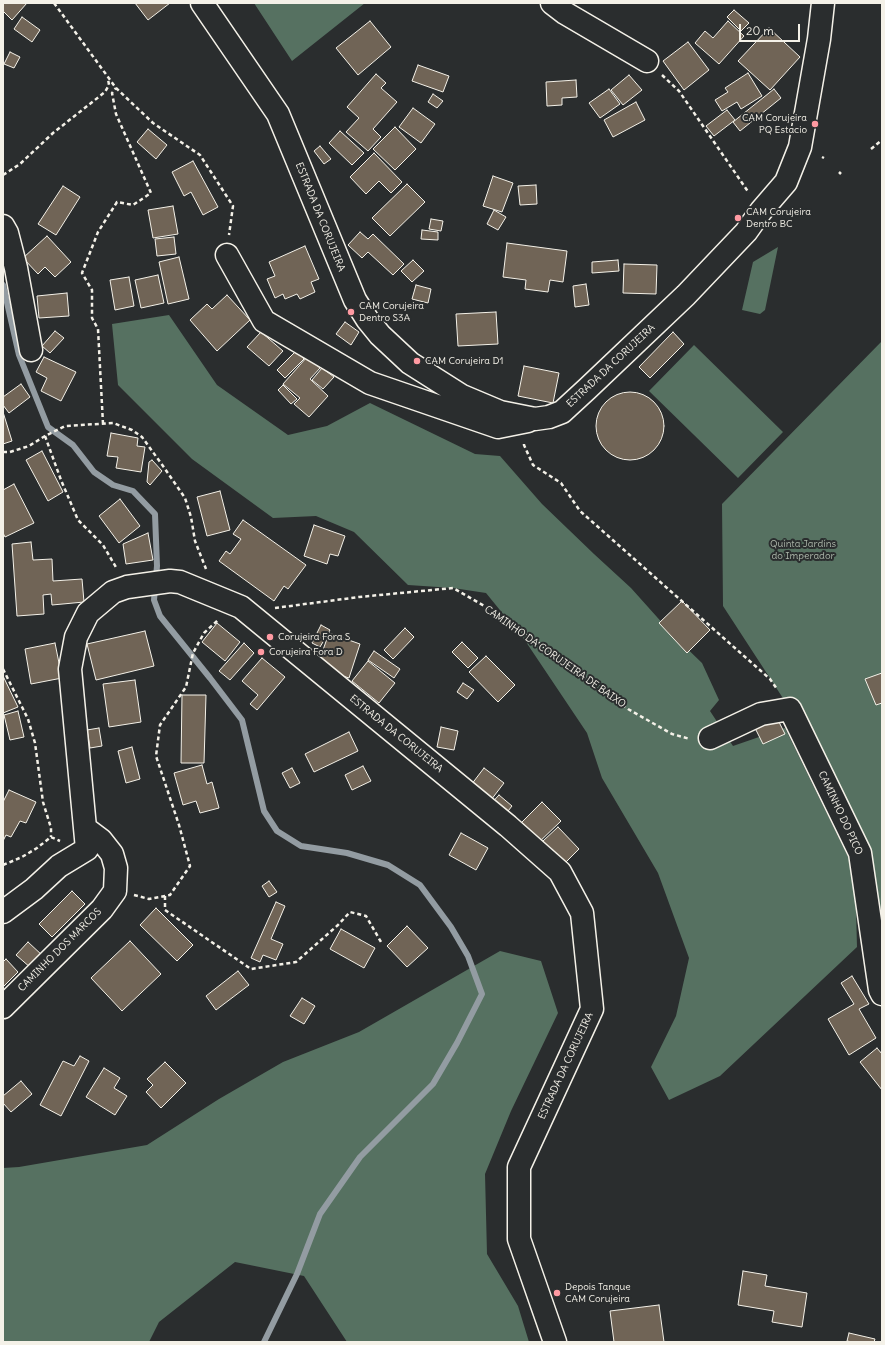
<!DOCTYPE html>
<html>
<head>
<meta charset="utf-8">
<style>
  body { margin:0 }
  #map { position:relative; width:885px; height:1345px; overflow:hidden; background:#2a2d2e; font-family:Delius,sans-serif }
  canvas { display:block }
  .frame { position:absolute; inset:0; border:4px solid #f4f1e8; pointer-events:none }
  .scale { position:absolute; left:739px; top:24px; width:61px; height:18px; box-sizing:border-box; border:2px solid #f4f1e8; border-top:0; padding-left:5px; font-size:12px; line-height:14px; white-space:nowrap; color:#f4f1e8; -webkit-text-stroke:3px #2a2d2e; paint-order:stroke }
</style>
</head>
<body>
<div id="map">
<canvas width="885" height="1345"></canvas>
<div class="frame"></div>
<div class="scale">20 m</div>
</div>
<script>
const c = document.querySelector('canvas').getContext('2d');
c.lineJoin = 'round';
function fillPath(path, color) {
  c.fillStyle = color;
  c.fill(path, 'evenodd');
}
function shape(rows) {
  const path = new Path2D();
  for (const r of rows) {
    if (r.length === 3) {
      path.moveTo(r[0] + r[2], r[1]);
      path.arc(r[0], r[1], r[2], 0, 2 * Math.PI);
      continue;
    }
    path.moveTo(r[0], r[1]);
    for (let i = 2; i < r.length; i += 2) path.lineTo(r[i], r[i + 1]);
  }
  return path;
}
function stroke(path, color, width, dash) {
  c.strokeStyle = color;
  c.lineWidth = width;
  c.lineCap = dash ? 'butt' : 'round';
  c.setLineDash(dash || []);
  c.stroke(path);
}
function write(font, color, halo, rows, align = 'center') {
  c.font = font + ' Delius,sans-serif';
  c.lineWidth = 4;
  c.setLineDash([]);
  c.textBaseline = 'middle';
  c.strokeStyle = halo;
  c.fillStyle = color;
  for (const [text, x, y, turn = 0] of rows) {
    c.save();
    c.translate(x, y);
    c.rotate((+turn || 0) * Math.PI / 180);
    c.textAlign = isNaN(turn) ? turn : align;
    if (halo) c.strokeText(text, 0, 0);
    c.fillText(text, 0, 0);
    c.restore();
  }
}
const green = shape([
  [254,3,365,3,292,61],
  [778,247,765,310,760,314,742,310,753,262],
  [169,315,217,385,288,435,327,426,370,403,475,454,500,456,542,504,594,554,631,588,674,636,702,663,719,700,710,711,733,746,785,728,855,871,857,947,720,1076,669,1100,651,1067,676,1016,689,958,658,873,602,778,587,733,526,642,486,593,453,588,408,585,354,532,316,516,273,518,192,459,118,385,112,324],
  [882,341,882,959,860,853,790,709,723,606,722,504],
  [694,345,783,432,738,478,649,391],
  [500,951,541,961,558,1013,511,1111,485,1174,487,1254,518,1306,529,1342,347,1342,304,1276,235,1262,159,1322,149,1342,3,1342,3,1168,19,1167,147,1145,219,1099,283,1062,359,1032]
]);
const stream = shape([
  [3,285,19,355,48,427,73,445,94,472,113,485,133,491,155,514,157,566,154,600,160,616,210,678,242,720,264,811,277,831,301,846,347,853,388,865,420,885,451,927,468,956,482,994,457,1043,433,1084,360,1157,320,1214,297,1274,264,1342]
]);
const building = shape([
  [3,3,27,3,12,20,3,11,3,3],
  [135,3,170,3,148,20,135,3],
  [734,10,749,23,741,31,727,17,734,10],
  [22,17,40,30,32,42,14,29,22,17],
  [370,21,391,47,358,75,336,48,370,21],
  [728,21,744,36,719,64,695,43,705,31,713,38,728,21],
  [769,28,800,57,770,90,738,61,769,28],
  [688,42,709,70,684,90,663,61,688,42],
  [10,52,20,57,14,68,4,64,10,52],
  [418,65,449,76,443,92,412,81,418,65],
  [748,73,762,96,741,109,737,102,722,111,715,100,728,92,725,88,748,73],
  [376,74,386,83,381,88,397,102,373,129,381,137,368,151,346,132,359,118,347,107,376,74],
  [629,75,642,90,623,105,611,90,629,75],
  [576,80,577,97,562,98,562,105,547,106,546,82,576,80],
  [609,89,620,104,600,118,589,103,609,89],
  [774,89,781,98,740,131,733,122,774,89],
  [433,94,443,101,437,108,428,102,433,94],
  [636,102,645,120,613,137,604,120,636,102],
  [413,108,435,124,421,143,399,127,413,108],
  [727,110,735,120,714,136,706,126,727,110],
  [395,127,416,149,395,170,373,149,395,127],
  [148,129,167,145,156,159,137,142,148,129],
  [340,131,364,153,352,165,329,143,340,131],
  [320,146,331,159,324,164,314,151,320,146],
  [374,153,402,182,391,193,379,181,366,194,350,177,374,153],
  [193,161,218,207,203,215,191,192,184,196,172,172,193,161],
  [493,176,513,183,502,212,483,206,493,176],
  [407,184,425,202,390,236,372,218,407,184],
  [536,185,537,204,520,205,518,186,536,185],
  [63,186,80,197,56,235,38,224,63,186],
  [173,206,178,234,153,238,148,210,173,206],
  [494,210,506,217,498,230,487,224,494,210],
  [431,219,443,221,441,231,429,229,431,219],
  [422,230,438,232,438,240,421,239,422,230],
  [360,232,368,239,373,234,404,264,393,275,368,252,362,258,348,245,360,232],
  [47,236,71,262,55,277,45,267,38,274,23,258,47,236],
  [174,237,176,254,157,256,155,239,174,237],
  [507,243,567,251,563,282,550,280,548,292,525,289,526,280,503,277,507,243],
  [305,246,319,279,311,282,315,292,300,299,297,294,285,299,283,294,275,298,267,279,275,276,269,262,305,246],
  [179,257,189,299,168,304,159,262,179,257],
  [413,260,424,271,412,282,401,271,413,260],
  [618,260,619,271,592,273,592,262,618,260],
  [624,264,657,265,656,294,623,293,624,264],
  [158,275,164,303,141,308,135,280,158,275],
  [129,277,134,306,115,310,110,280,129,277],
  [586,284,589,305,575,307,573,286,586,284],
  [416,285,431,289,428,303,412,299,416,285],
  [67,293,69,316,39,318,37,296,67,293],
  [227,295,250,320,217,351,190,320,207,304,212,309,227,295],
  [496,312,498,344,458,346,456,314,496,312],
  [345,322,359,332,351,345,336,334,345,322],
  [55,331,64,338,50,353,42,346,55,331],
  [261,332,283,351,269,366,247,347,261,332],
  [673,332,684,344,650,378,639,367,673,332],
  [296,351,304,359,285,378,277,370,296,351],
  [44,357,76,372,61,401,41,391,47,378,36,372,44,357],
  [307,357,320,368,310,379,328,396,309,417,294,404,300,398,283,384,307,357],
  [524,366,559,373,553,403,518,396,524,366],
  [322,368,334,377,323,389,312,380,322,368],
  [21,384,30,397,9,413,3,405,3,397,21,384],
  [283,385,297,399,291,404,278,390,283,385],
  [630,426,34],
  [3,412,12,441,3,444,3,412],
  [111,433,138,438,137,446,145,447,141,472,116,468,118,457,107,456,111,433],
  [42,451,63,492,48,501,26,460,42,451],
  [152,460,162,471,150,485,147,482,149,462,152,460],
  [14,484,34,523,5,537,3,533,3,490,14,484],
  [220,491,230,530,207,536,197,497,220,491],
  [120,499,140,526,119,543,99,516,120,499],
  [243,520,306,565,288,589,284,586,274,601,219,561,226,551,230,554,241,539,233,534,243,520],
  [314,525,345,536,338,556,330,554,327,564,304,556,314,525],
  [148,533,153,560,126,564,123,544,148,533],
  [31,542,33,560,52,559,53,581,82,579,84,602,52,605,51,594,43,595,44,614,17,616,12,544,31,542],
  [682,601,710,630,687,653,659,623,682,601],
  [217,623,240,642,225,661,202,642,217,623],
  [321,625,330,630,320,647,312,643,321,625],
  [405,628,414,637,393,659,384,650,405,628],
  [145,631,154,666,96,680,87,644,145,631],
  [329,633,360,644,349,678,317,667,329,633],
  [462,642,478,658,468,668,452,652,462,642],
  [55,643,62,678,31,684,25,649,55,643],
  [244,643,254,653,230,680,219,671,244,643],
  [374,651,400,669,394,678,368,660,374,651],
  [486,656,515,685,498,702,469,672,486,656],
  [262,658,285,677,257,710,250,704,258,695,242,681,262,658],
  [368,661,395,683,379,703,352,681,368,661],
  [882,673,882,703,876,705,865,679,882,673],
  [3,676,18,707,3,713,3,676],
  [135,680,141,722,109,727,103,684,135,680],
  [463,683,474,690,467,699,457,692,463,683],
  [182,695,206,695,204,763,181,763,182,695],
  [18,711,24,737,10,740,4,715,18,711],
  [776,716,785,734,763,744,754,726,776,716],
  [441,727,458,731,454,750,437,747,441,727],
  [99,728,102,746,90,748,87,730,99,728],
  [349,732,358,751,314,772,305,754,349,732],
  [132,747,140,779,126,783,118,751,132,747],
  [202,765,207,784,212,782,219,808,200,813,196,801,183,805,174,773,202,765],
  [363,766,371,781,352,790,345,775,363,766],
  [292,768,300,783,290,788,282,773,292,768],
  [484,768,504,783,491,800,471,785,484,768],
  [9,790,36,802,26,823,20,821,11,837,6,835,3,841,3,802,9,790],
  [499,795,512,806,501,820,487,808,499,795],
  [542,802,561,821,534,847,516,828,542,802],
  [558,827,579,849,565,863,543,841,558,827],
  [461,833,488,848,476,870,449,855,461,833],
  [269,881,277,892,269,897,262,886,269,881],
  [72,891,85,904,52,937,39,924,72,891],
  [276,902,285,906,271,939,283,944,276,960,263,955,260,962,251,958,276,902],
  [156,908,193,945,177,961,140,925,156,908],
  [407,926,428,948,407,967,387,946,407,926],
  [341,929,375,948,364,968,330,949,341,929],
  [130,941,161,974,122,1011,91,978,130,941],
  [28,942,43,956,31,968,16,955,28,942],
  [6,959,18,972,3,987,3,962,6,959],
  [238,971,249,985,216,1010,206,996,238,971],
  [852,976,869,1004,859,1009,876,1038,849,1055,828,1019,854,1004,841,983,852,976],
  [302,998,315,1006,304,1024,290,1016,302,998],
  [877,1048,882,1054,882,1090,860,1062,877,1048],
  [80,1056,89,1061,61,1116,40,1105,63,1061,74,1066,80,1056],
  [165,1062,186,1083,161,1108,146,1092,153,1085,147,1079,165,1062],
  [104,1068,120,1078,114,1088,127,1096,115,1115,86,1097,104,1068],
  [21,1081,32,1094,11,1112,3,1103,3,1096,21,1081],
  [743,1271,767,1275,765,1286,807,1293,802,1327,772,1322,774,1311,738,1305,743,1271],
  [659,1305,664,1342,614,1342,610,1311,659,1305],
  [849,1333,875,1339,874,1342,852,1342,847,1341,849,1333]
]);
const path = shape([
  [54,3,116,88,153,123,200,155,233,206,229,235],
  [662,75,679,91,749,193],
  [871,149,882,140],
  [822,157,824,158],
  [839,172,841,174],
  [3,175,20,164,53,133,105,92,109,85,108,79],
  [103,424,98,329,92,318,92,290,82,273,98,232,117,202,133,205,151,193,116,114,112,93,116,88],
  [45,436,61,480,78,520,103,545,117,569],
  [524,444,524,445,533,465,561,483,580,511,770,679,777,689],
  [3,452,10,452,29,446,45,436,65,426,113,423,132,430,142,437,163,466,185,498,191,517,195,541,206,569],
  [275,608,359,597,453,588,502,616,628,709,672,734,690,739],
  [3,669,28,719,35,743,43,802,51,828,51,837],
  [3,865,22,857,37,848,51,837,60,841],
  [134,895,149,899,170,895,190,866,179,825,156,756,160,725,186,687,193,653,204,633,218,620],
  [165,896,165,910,251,969,296,962,338,925,350,912,366,916,381,942]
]);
const minor = shape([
  [202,3,278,114,355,300,367,319,380,335,410,363,462,396,500,412,535,419,549,417,562,412,587,389,686,295,746,232,761,211,786,182,800,147,819,39,823,3],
  [552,3,565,13,647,61],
  [3,226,7,233,16,268,31,350],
  [227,255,264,321,370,383,498,427,528,421],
  [710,738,761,714,790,709,860,853,880,990,882,994],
  [3,912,34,889,59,866,87,849,70,669,76,637,88,613,113,592,127,587,170,581,180,582,241,607,508,826,560,872,582,913,592,1009,519,1167,519,1239,555,1342],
  [3,1007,102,909,115,891,116,868,112,854,101,840,85,828]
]);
const markers = [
  [815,124,4,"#ff9aa2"],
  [738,218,4,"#ff9aa2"],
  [351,312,4,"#ff9aa2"],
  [417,361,4,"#ff9aa2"],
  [270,637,4,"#ff9aa2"],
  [261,652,4,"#ff9aa2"],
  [557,1293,4,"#ff9aa2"]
];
const poiNames = [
  ["CAM Corujeira",807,118,"right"],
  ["PQ Estacio",807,130,"right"],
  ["CAM Corujeira",746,212],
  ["Dentro BC",746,224],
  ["CAM Corujeira",359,306],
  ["Dentro S3A",359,318],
  ["CAM Corujeira D1",425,361],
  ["Corujeira Fora S",278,637],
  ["Corujeira Fora D",269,652],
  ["Depois Tanque",565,1287],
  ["CAM Corujeira",565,1299]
];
const streetNames = [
  ["ESTRADA DA CORUJEIRA",320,217,68],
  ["ESTRADA DA CORUJEIRA",611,366,-43],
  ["CAMINHO DA CORUJEIRA DE BAIXO",555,657,35],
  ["ESTRADA DA CORUJEIRA",396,734,39],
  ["CAMINHO DO PICO",840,813,65],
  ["CAMINHO DOS MARCOS",60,950,-45],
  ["ESTRADA DA CORUJEIRA",566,1066,-65]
];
const parkNames = [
  ["Quinta Jardins",803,544],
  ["do Imperador",803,556]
];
fillPath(green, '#567161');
stroke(stream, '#939ca2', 6);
fillPath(building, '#706456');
stroke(building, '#f4f1e8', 1);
stroke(minor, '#f4f1e8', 25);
stroke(path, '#f4f1e8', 2.5, [4, 3]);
stroke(minor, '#2a2d2e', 22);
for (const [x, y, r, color] of markers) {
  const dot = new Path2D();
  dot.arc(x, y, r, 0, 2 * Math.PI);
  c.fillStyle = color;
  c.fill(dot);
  stroke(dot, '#2a2d2e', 1.5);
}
write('10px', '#f4f1e8', '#2a2d2e', poiNames, 'left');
write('10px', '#f4f1e8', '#2a2d2e', streetNames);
write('10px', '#adb7ab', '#2a2d2e', parkNames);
</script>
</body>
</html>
